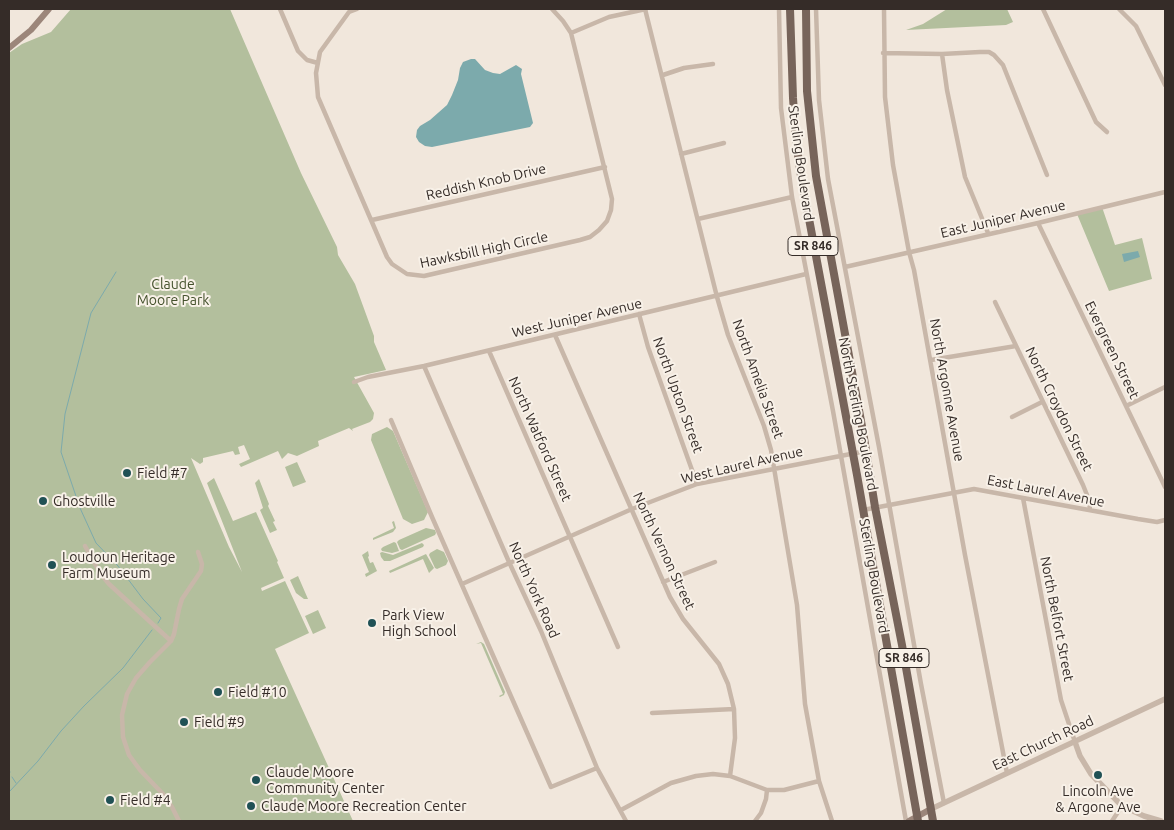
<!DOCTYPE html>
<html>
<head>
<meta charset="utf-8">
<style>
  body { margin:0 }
  #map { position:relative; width:1174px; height:830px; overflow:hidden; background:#f1e7dc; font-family:Ubuntu,sans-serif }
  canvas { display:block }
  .frame { position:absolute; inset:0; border:10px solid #352c28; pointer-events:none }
</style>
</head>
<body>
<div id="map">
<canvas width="1174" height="830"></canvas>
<div class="frame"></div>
</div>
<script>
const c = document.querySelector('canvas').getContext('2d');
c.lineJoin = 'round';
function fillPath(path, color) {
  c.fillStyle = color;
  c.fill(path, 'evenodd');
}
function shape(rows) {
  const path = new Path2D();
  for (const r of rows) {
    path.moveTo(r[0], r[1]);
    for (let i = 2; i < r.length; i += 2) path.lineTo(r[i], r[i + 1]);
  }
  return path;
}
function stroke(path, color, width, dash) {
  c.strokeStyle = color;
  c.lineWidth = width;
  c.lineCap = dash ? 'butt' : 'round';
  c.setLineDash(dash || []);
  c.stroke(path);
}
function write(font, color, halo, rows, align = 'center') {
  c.font = font + ' Ubuntu,sans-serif';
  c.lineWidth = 4;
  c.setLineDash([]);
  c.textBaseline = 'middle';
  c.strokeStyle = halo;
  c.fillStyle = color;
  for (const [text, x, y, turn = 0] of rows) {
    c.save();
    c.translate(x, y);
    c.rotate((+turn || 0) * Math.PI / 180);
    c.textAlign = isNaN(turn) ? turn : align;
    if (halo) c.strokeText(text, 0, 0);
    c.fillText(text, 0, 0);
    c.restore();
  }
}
const green = shape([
  [71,9,230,9,301,173,337,247,338,255,355,284,374,336,374,342,386,370,354,377,374,413,373,419,370,422,352,429,353,431,349,428,318,441,319,446,297,456,288,453,282,459,278,451,241,467,239,464,250,459,244,445,238,447,240,454,235,455,233,451,203,458,203,462,200,464,191,458,229,547,242,572,207,483,214,478,233,521,256,512,278,561,277,562,284,578,261,588,262,591,285,581,309,633,275,649,353,821,9,821,9,53,22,44,51,32],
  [947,9,1007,9,1013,22,1006,25,906,30,923,24],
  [1102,207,1115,245,1142,238,1152,279,1109,291,1077,214],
  [387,427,393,431,428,512,424,520,412,524,403,519,371,440,372,434],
  [297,462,306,482,293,487,285,467],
  [259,479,269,504,268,506,275,521,273,522,277,530,270,533,260,510,263,508,255,483],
  [394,521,396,528,393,532,373,540,373,538,394,528,392,522],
  [426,528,435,530,436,533,435,535,402,550,400,549,397,542,399,540],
  [394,542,396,543,399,551,392,553,382,551,381,549,383,547],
  [422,543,424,545,423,547,390,561,384,561,381,557,380,553,382,552,393,555],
  [437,549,444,552,448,561,446,565,437,569,435,568,429,555,430,553],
  [368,551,369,556,368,557,370,563,373,562,377,571,366,577,365,574,369,572,362,555],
  [426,554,434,568,429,573,423,559,390,573,389,571],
  [298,576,308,599,304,599,296,593,290,580],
  [318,610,326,628,313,634,305,616],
  [481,642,484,644,505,692,504,695,500,697,499,696,503,694,481,643,476,644]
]);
const water = shape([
  [471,59,475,59,485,70,493,73,500,74,516,65,522,69,521,74,533,123,530,127,432,147,425,146,419,142,416,137,417,130,420,126,430,120,447,105,452,95,458,80,460,68,463,62],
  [1138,251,1140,257,1124,262,1122,254]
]);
const stream = shape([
  [116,272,91,313,65,414,61,452,80,508,96,543,118,566,143,599,161,618,158,623],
  [9,770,10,772],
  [12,777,16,783],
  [10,791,38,761,61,731,84,706,123,668,152,630]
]);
const minor = shape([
  [280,9,298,51,307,60,318,63],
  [357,9,349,12,320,52,316,73,318,97,387,257,392,264,407,274,424,276,580,240,590,237,599,230,607,221,611,210,612,199,571,33,563,21,552,9],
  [645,9,717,297,728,335,764,426,771,450,797,605,805,704,819,781,832,821],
  [779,9,781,108,792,197,833,411,906,821],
  [816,9,819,100,828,179,879,447,921,684,944,803],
  [884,9,885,97,893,165,909,252,914,270,965,555,1007,773],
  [1043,9,1096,122,1107,132],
  [1119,9,1136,26,1165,85],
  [571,33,609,17,646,9],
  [883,53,942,54,980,52,989,52,994,55,1003,65,1047,175],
  [942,54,947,90,965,177,988,233],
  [663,75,684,68,713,64],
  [681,154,724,143],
  [698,219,792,197],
  [372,220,605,167],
  [1038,223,1165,487],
  [845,267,1038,223,1165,192],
  [995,302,1083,485,1089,500,1090,510],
  [639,314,648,347,697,484],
  [555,335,670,597,683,619,719,664,728,684,734,709,735,738,730,776],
  [489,351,618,647],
  [931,360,1016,346],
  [424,366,509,562,541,631,597,768,626,821],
  [354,382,368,377,424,366,806,274],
  [1126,406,1165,387],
  [1012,417,1042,402],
  [391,420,432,517,551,787,597,768],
  [1023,498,1061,700,1075,742],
  [863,510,974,489,1138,519,1157,522,1165,520],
  [85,546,100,573,109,584,171,641],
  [663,582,715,562],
  [462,584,632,509,697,484,866,451],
  [652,713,734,709],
  [621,810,671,783,696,776,713,774,730,776,767,790,784,790,819,781],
  [179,821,172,807,163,794,140,770,129,755,123,737,122,715,127,694,136,678,150,662,171,641,174,634,179,609,182,599,201,571,202,564,198,552],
  [755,821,761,813,766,799,767,790],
  [1112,821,1122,806]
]);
const tertiary = shape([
  [1075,742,1080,756,1091,774,1122,806,1144,816,1161,821],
  [931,809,1165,699]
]);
const secondary = shape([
  [9,48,31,30,49,9],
  [909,821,931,809]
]);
const primary = shape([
  [790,9,793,98,796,141,801,176,857,475,918,821],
  [806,9,807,91,816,176,863,432,875,507,902,645,933,821]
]);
const markers = [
  [127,473,5,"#205155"],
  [43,501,5,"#205155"],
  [52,565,5,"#205155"],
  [372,623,5,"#205155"],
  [218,692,5,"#205155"],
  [184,722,5,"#205155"],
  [1098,775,5,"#205155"],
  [256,780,5,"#205155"],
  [110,800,5,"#205155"],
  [251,806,5,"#205155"]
];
const shields = [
  [813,246,50],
  [904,658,50]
];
const shieldNames = [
  ["SR 846",813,246],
  ["SR 846",904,658]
];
const streetNames = [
  ["Sterling Boulevard",801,163,82],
  ["Reddish Knob Drive",486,182,-13],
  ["East Juniper Avenue",1003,219,-13],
  ["Hawksbill High Circle",484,250,-12],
  ["West Juniper Avenue",577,318,-13],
  ["Evergreen Street",1112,350,64],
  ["North Amelia Street",758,379,70],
  ["North Argonne Avenue",947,390,80],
  ["North Upton Street",678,395,70],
  ["North Croydon Street",1059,409,64],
  ["North Sterling Boulevard",858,414,79],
  ["North Watford Street",540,439,66],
  ["West Laurel Avenue",742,465,-13],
  ["East Laurel Avenue",1046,491,11],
  ["North Vernon Street",664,551,65],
  ["Sterling Boulevard",874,576,80],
  ["North York Road",534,590,66],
  ["North Belfort Street",1057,619,79],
  ["East Church Road",1043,743,-25]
];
const parkNames = [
  ["Claude",173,284],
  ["Moore Park",173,300]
];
const poiNames = [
  ["Field #7",137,473],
  ["Ghostville",53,501],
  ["Loudoun Heritage",62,557],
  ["Farm Museum",62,573],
  ["Park View",382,615],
  ["High School",382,631],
  ["Field #10",228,692],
  ["Field #9",194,722],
  ["Claude Moore",266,772],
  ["Community Center",266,788],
  ["Lincoln Ave",1098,791,"center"],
  ["& Argone Ave",1098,807,"center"],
  ["Field #4",120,800],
  ["Claude Moore Recreation Center",261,806]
];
fillPath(green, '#b3bf9d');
fillPath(water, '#7caaac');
stroke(stream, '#7caaac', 1);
stroke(minor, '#c8b7a9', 4.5);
stroke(tertiary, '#c8b7a9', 5.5);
stroke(secondary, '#9c867a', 6);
stroke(primary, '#77645a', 8);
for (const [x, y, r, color] of markers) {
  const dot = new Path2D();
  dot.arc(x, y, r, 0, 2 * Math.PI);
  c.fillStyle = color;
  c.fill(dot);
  stroke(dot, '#f8f1e8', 2);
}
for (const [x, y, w] of shields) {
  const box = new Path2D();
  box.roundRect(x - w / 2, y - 9.5, w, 19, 4);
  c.fillStyle = '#f8f1e8';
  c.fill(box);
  stroke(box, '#352c28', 1);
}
write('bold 12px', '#352c28', null, shieldNames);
write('14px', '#352c28', '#f8f1e8', streetNames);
write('14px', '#45522d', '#f8f1e8', parkNames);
write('14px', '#352c28', '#f8f1e8', poiNames, 'left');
</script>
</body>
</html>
